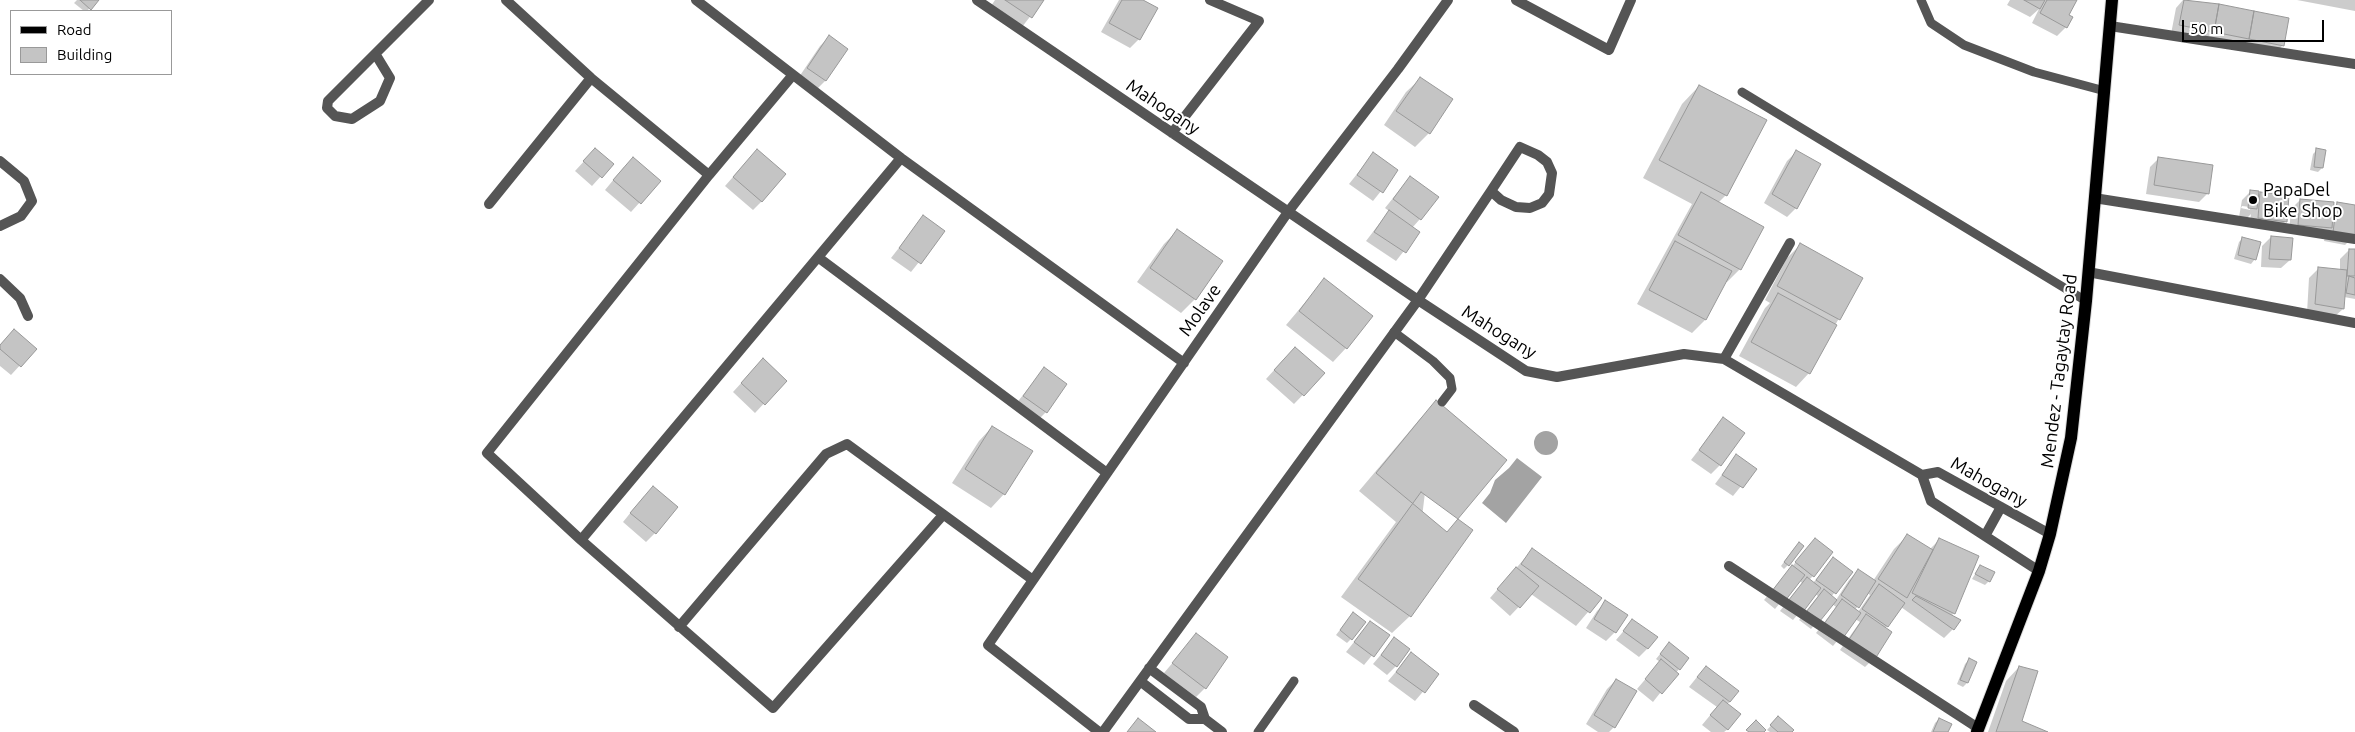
<!DOCTYPE html>
<html>
<head>
<meta charset="utf-8">
<style>
  body { margin:0 }
  #map { position:relative; width:2355px; height:732px; overflow:hidden; background:#fff; font-family:Ubuntu,sans-serif }
  canvas { display:block }
  .legend { position:absolute; left:10px; top:10px; width:162px; height:65px; box-sizing:border-box; background:#fff; border:1px solid #999; margin:0; padding:6px 9px; list-style:none; font-size:15px; color:#000 }
  .legend li { display:flex; align-items:center; gap:10px; height:25px }
  .legend b { width:25px; border:1px solid #999 }
  .scale { position:absolute; left:2182px; top:20px; width:142px; height:22px; box-sizing:border-box; border:2px solid #000; border-top:0; padding-left:6px; font-size:15px; line-height:18px; white-space:nowrap; color:#000; -webkit-text-stroke:4px #fff; paint-order:stroke }
</style>
</head>
<body>
<div id="map">
<canvas width="2355" height="732"></canvas>
<ul class="legend">
<li><b style="height:6px;background:#000"></b>Road</li>
<li><b style="height:14px;background:#c4c4c4"></b>Building</li>
</ul>
<div class="scale">50 m</div>
</div>
<script>
const c = document.querySelector('canvas').getContext('2d');
c.lineJoin = 'round';
function fillPath(path, color) {
  c.fillStyle = color;
  c.fill(path, 'evenodd');
}
function shape(rows) {
  const path = new Path2D();
  for (const r of rows) {
    if (r.length === 3) {
      path.moveTo(r[0] + r[2], r[1]);
      path.arc(r[0], r[1], r[2], 0, 2 * Math.PI);
      continue;
    }
    path.moveTo(r[0], r[1]);
    for (let i = 2; i < r.length; i += 2) path.lineTo(r[i], r[i + 1]);
  }
  return path;
}
function stroke(path, color, width, dash) {
  c.strokeStyle = color;
  c.lineWidth = width;
  c.lineCap = dash ? 'butt' : 'round';
  c.setLineDash(dash || []);
  c.stroke(path);
}
function write(font, color, halo, rows, align = 'center') {
  c.font = font + ' Ubuntu,sans-serif';
  c.lineWidth = 4;
  c.setLineDash([]);
  c.textBaseline = 'middle';
  c.strokeStyle = halo;
  c.fillStyle = color;
  for (const [text, x, y, turn = 0] of rows) {
    c.save();
    c.translate(x, y);
    c.rotate((+turn || 0) * Math.PI / 180);
    c.textAlign = isNaN(turn) ? turn : align;
    if (halo) c.strokeText(text, 0, 0);
    c.fillText(text, 0, 0);
    c.restore();
  }
}
const water = shape([
  [1546,443,12],
  [1517,458,1542,477,1506,523,1482,503,1490,493,1495,480,1509,468]
]);
const shadow = shape([
  [77,0,97,0,87,11,84,11,74,3],
  [995,0,1043,0,1022,27,991,6],
  [1119,0,1141,0,1139,39,1130,48,1101,32],
  [2010,0,2076,0,2068,15,2066,27,2057,36,2032,23,2039,9,2030,17,2007,5],
  [2183,0,2288,19,2283,45,2274,54,2171,34,2176,8],
  [2297,0,2355,0,2355,11],
  [829,37,826,80,817,89,799,77,820,46],
  [1420,79,1451,100,1429,133,1415,147,1384,125,1406,92],
  [1699,86,1726,195,1718,203,1740,269,1727,282,1725,281,1705,320,1692,333,1637,304,1692,204,1643,178,1682,104],
  [2317,150,2322,168,2318,172,2310,170,2313,154],
  [1796,152,1796,208,1787,217,1764,203,1787,161],
  [1373,154,1397,171,1373,201,1349,184],
  [587,158,612,164,592,186,575,171],
  [2159,158,2208,193,2199,202,2146,194,2150,167],
  [748,160,762,201,753,210,725,186],
  [624,167,659,181,631,212,605,190],
  [1410,177,1420,219,1412,228,1418,233,1396,261,1366,241,1389,211,1385,208],
  [2251,191,2257,196,2261,193,2286,221,2277,230,2249,227,2251,214,2247,218,2239,217,2242,200],
  [2242,206,2250,207,2250,210,2241,208],
  [2300,200,2332,209,2338,204,2355,207,2354,236,2345,245,2324,241,2326,232,2289,233,2291,209],
  [923,217,943,232,911,272,891,258],
  [1178,230,1222,261,1195,299,1181,313,1137,282,1164,244],
  [2271,237,2290,260,2281,268,2261,267,2262,246],
  [2243,238,2255,259,2251,264,2234,259,2239,242],
  [1800,245,1861,278,1809,373,1796,387,1739,356,1765,308,1770,303,1765,300,1787,258],
  [2349,250,2355,250,2355,299,2344,297,2343,309,2334,317,2307,313,2309,278,2318,269,2340,271,2340,259],
  [1324,280,1346,348,1333,362,1286,325],
  [14,330,35,349,11,375,0,366,0,345],
  [1286,357,1323,374,1294,404,1266,379],
  [754,369,785,381,755,413,733,392],
  [1044,369,1046,412,1037,421,1015,405],
  [1436,402,1410,616,1392,633,1341,597,1396,522,1359,491,1419,420],
  [1723,419,1720,465,1711,474,1691,460],
  [992,427,1004,494,991,508,952,483,979,441],
  [1736,456,1755,469,1733,496,1715,484],
  [644,496,655,533,646,542,623,522],
  [1907,536,1930,549,1939,540,1954,613,1951,616,1953,629,1944,638,1901,607,1885,629,1874,658,1865,667,1840,650,1860,622,1855,619,1833,646,1816,633,1836,607,1832,604,1811,629,1799,620,1818,596,1815,594,1793,620,1780,611,1802,583,1799,580,1775,609,1764,600,1815,539,1813,576,1809,580,1813,583,1833,559,1851,572,1831,597,1836,600,1849,580,1858,571,1873,581,1894,549],
  [1867,593,1870,595,1858,612,1855,610],
  [1795,547,1788,565,1784,569,1781,566],
  [1532,550,1600,598,1576,626,1531,594,1510,616,1490,598],
  [1980,566,1989,581,1985,585,1972,579],
  [1606,602,1615,632,1606,641,1586,628,1597,611],
  [1349,618,1351,639,1347,643,1336,635],
  [1633,620,1647,649,1639,657,1616,640],
  [1370,622,1388,636,1364,665,1346,652],
  [1196,635,1226,658,1205,688,1196,697,1164,673],
  [1394,639,1396,666,1387,675,1373,664],
  [1665,648,1679,669,1653,702,1637,689,1660,662,1656,659],
  [1411,654,1438,674,1415,701,1388,681],
  [1969,660,1967,683,1963,687,1957,684,1965,664],
  [2019,667,2020,722,2045,732,1988,732,2006,681],
  [1697,677,1730,702,1727,704,1728,729,1724,732,1711,732,1702,725,1717,707,1689,687],
  [1616,680,1614,727,1609,732,1598,732,1586,724,1607,689],
  [1778,718,1790,732,1770,732,1767,730],
  [1939,719,1947,732,1931,732,1935,723]
]);
const building = shape([
  [80,0,99,0,91,10,80,0],
  [1005,0,1044,0,1032,18,1005,0],
  [1122,0,1143,0,1158,8,1140,40,1109,23,1122,0],
  [2024,0,2045,0,2040,9,2024,0],
  [2047,0,2077,0,2069,15,2073,17,2067,28,2040,13,2047,0],
  [2184,0,2219,4,2214,32,2179,25,2184,0],
  [2219,4,2254,11,2249,39,2214,32,2219,4],
  [2254,11,2289,18,2284,46,2249,39,2254,11],
  [829,35,848,49,826,81,807,68,829,35],
  [1420,77,1453,99,1430,134,1396,111,1420,77],
  [1699,85,1767,120,1727,196,1659,160,1699,85],
  [595,148,614,164,602,178,583,161,595,148],
  [2316,148,2326,150,2323,168,2314,167,2316,148],
  [757,149,786,174,762,202,733,177,757,149],
  [1796,150,1821,164,1797,209,1772,194,1796,150],
  [1373,152,1398,170,1383,193,1357,175,1373,152],
  [633,157,661,181,641,204,613,180,633,157],
  [2158,157,2213,165,2209,194,2154,185,2158,157],
  [1410,176,1439,197,1421,220,1393,199,1410,176],
  [2250,190,2259,191,2257,209,2248,208,2250,190],
  [1701,192,1764,227,1741,270,1678,235,1701,192],
  [2260,192,2289,195,2287,222,2258,218,2260,192],
  [2300,199,2334,202,2332,228,2298,225,2300,199],
  [2337,202,2355,205,2355,236,2333,232,2337,202],
  [1389,210,1420,232,1406,253,1374,232,1389,210],
  [923,215,945,231,921,264,899,248,923,215],
  [1177,229,1223,261,1196,300,1150,268,1177,229],
  [2271,236,2293,238,2291,260,2269,259,2271,236],
  [2242,237,2261,242,2256,260,2238,255,2242,237],
  [1675,241,1732,271,1706,320,1649,290,1675,241],
  [1800,243,1863,278,1840,320,1777,286,1800,243],
  [2349,249,2355,249,2355,276,2347,276,2349,249],
  [2318,267,2347,270,2344,309,2315,304,2318,267],
  [2349,276,2355,278,2355,295,2346,293,2349,276],
  [1324,278,1373,316,1347,349,1299,311,1324,278],
  [1778,293,1837,325,1810,374,1751,342,1778,293],
  [14,329,37,349,21,367,0,349,0,345,14,329],
  [1295,347,1325,373,1304,396,1274,370,1295,347],
  [763,358,787,381,765,405,741,383,763,358],
  [1044,367,1067,384,1047,413,1023,396,1044,367],
  [1436,400,1507,460,1447,532,1376,473,1436,400],
  [1723,417,1745,433,1721,466,1699,450,1723,417],
  [992,426,1033,451,1005,495,965,469,992,426],
  [1736,454,1757,469,1743,488,1722,475,1736,454],
  [653,486,678,507,656,534,630,513,653,486],
  [1421,492,1473,530,1411,617,1358,579,1421,492],
  [1907,534,1933,550,1907,598,1878,579,1907,534],
  [1815,538,1833,552,1814,577,1795,562,1815,538],
  [1939,538,1979,556,1955,614,1912,593,1939,538],
  [1799,542,1804,546,1789,566,1784,562,1799,542],
  [1532,548,1602,598,1590,613,1521,564,1532,548],
  [1833,557,1853,572,1836,594,1816,580,1833,557],
  [1792,565,1805,575,1785,601,1772,591,1792,565],
  [1980,565,1995,572,1990,582,1975,574,1980,565],
  [1516,567,1539,586,1520,608,1497,589,1516,567],
  [1858,569,1876,581,1859,608,1841,595,1858,569],
  [1807,577,1821,588,1803,612,1788,601,1807,577],
  [1879,584,1905,603,1888,627,1862,609,1879,584],
  [1824,589,1837,600,1820,621,1807,611,1824,589],
  [1916,596,1961,620,1954,630,1912,600,1916,596],
  [1842,599,1861,613,1843,638,1824,624,1842,599],
  [1605,600,1628,615,1616,633,1594,619,1605,600],
  [1353,612,1366,622,1352,640,1340,630,1353,612],
  [1866,614,1892,632,1875,659,1848,641,1866,614],
  [1632,619,1658,637,1648,649,1623,631,1632,619],
  [1370,621,1390,635,1374,657,1354,642,1370,621],
  [1196,633,1228,657,1206,689,1172,663,1196,633],
  [1394,637,1410,649,1397,667,1381,655,1394,637],
  [1669,642,1689,658,1680,670,1660,654,1669,642],
  [1411,652,1439,674,1425,693,1396,672,1411,652],
  [1969,658,1977,662,1968,683,1960,680,1969,658],
  [1661,659,1679,674,1662,694,1645,679,1661,659],
  [1706,666,1739,691,1730,702,1697,677,1706,666],
  [2019,666,2038,671,2022,721,2048,732,1996,732,2019,666],
  [1616,679,1637,691,1615,728,1594,715,1616,679],
  [1723,700,1741,714,1728,730,1710,715,1723,700],
  [1778,716,1794,730,1792,732,1778,732,1770,725,1778,716],
  [1138,718,1156,732,1127,732,1138,718],
  [1939,718,1952,724,1948,732,1933,732,1939,718],
  [1756,720,1766,730,1764,732,1749,732,1746,730,1756,720]
]);
const service = shape([
  [1921,0,1931,23,1964,45,2034,72,2105,91],
  [1742,92,2086,301],
  [1394,332,1433,361,1450,378,1452,389,1442,402],
  [1258,732,1294,681]
]);
const minor = shape([
  [506,0,591,78,709,175],
  [696,0,901,158,1184,363],
  [977,0,1418,300,1526,371,1557,377,1684,354,1724,359,1922,475,1938,472,2050,534],
  [1516,0,1609,50,1631,0],
  [2110,26,2355,64],
  [376,55,390,78,380,101,352,119,335,116,327,108,328,101,429,0],
  [792,76,709,175,487,453,581,540,773,708,943,515],
  [1172,133,1259,21,1210,0],
  [2094,198,2355,239],
  [489,204,591,78],
  [819,258,1107,473],
  [2088,272,2355,323],
  [0,279,20,298,28,316],
  [1724,359,1790,243],
  [1922,475,1931,501,2039,571],
  [1985,536,2001,507],
  [581,540,901,158],
  [1729,566,1978,728],
  [679,627,826,454,847,444,1033,580],
  [1149,668,1201,707,1205,719],
  [1140,681,1189,719,1205,719,1222,732],
  [1474,705,1514,732],
  [1099,732,988,645,1288,212,1398,69,1448,0],
  [1103,732,1418,300,1491,191,1520,147,1538,155,1547,162,1552,173,1549,194,1542,203,1530,208,1516,207,1501,200,1491,191]
]);
const tertiary = shape([
  [0,161,24,181,32,201,21,216,0,226]
]);
const primary = shape([
  [1977,732,2039,571,2050,534,2071,438,2086,301,2112,0]
]);
const markers = [
  [2253,200,5,"#000"]
];
const streetNames = [
  ["Mahogany",1163,107,34],
  ["Molave",1200,310,-55],
  ["Mahogany",1499,332,32],
  ["Mendez - Tagaytay Road",2059,371,-83],
  ["Mahogany",1989,482,29]
];
const poiNames = [
  ["PapaDel",2263,190],
  ["Bike Shop",2263,211]
];
fillPath(water, '#a3a3a3');
fillPath(shadow, '#0003');
fillPath(building, '#c4c4c4');
stroke(building, '#999', 1);
stroke(primary, '#dbdbdb', 14);
stroke(service, '#555', 9);
stroke(minor, '#555', 10);
stroke(tertiary, '#555', 10);
stroke(primary, '#000', 12);
for (const [x, y, r, color] of markers) {
  const dot = new Path2D();
  dot.arc(x, y, r, 0, 2 * Math.PI);
  c.fillStyle = color;
  c.fill(dot);
  stroke(dot, '#fff', 2);
}
write('18px', '#000', '#fff', streetNames);
write('18px', '#000', '#fff', poiNames, 'left');
</script>
</body>
</html>
